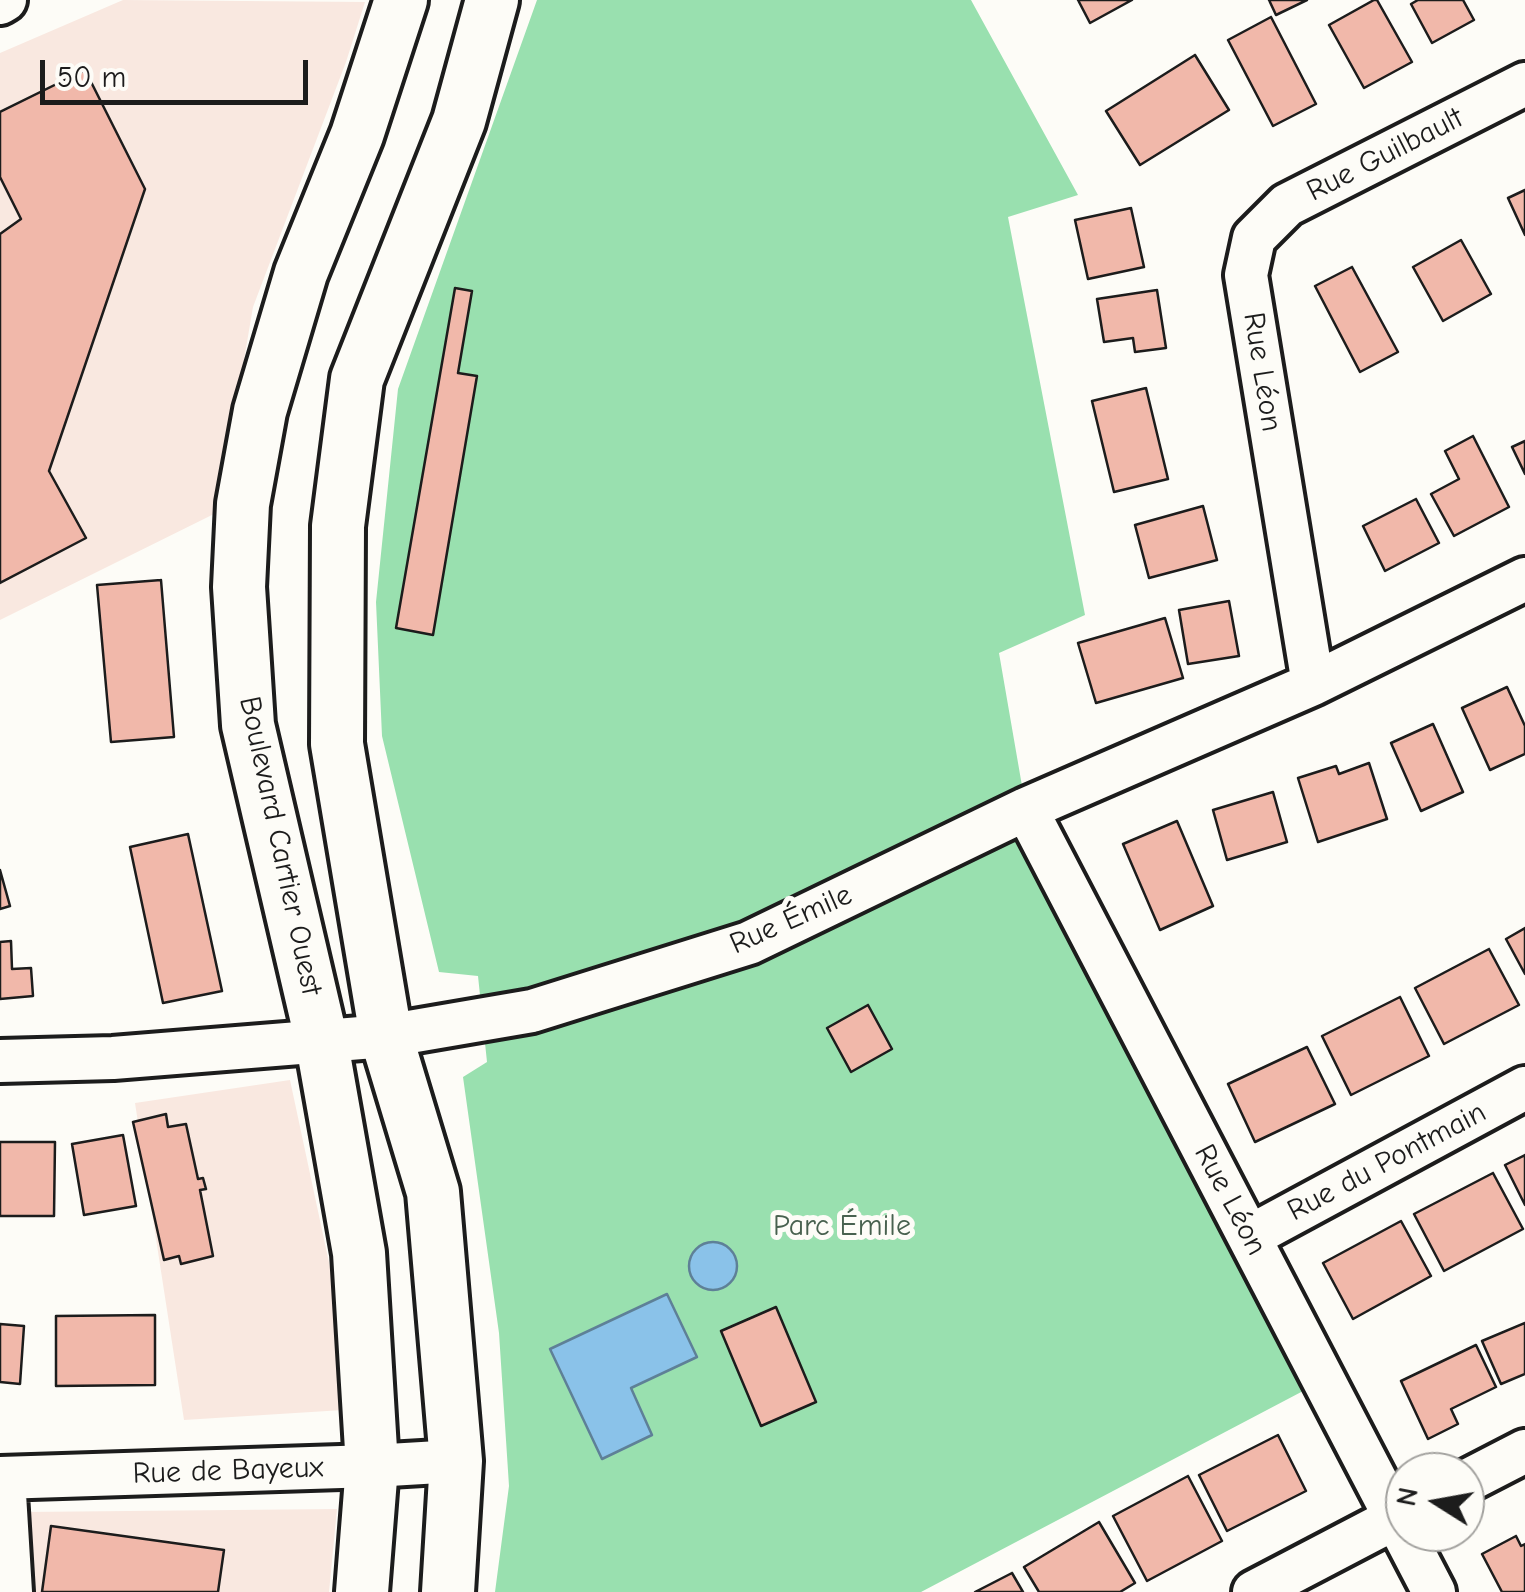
<!DOCTYPE html>
<html>
<head>
<meta charset="utf-8">
<style>
  body { margin:0 }
  #map { position:relative; width:1525px; height:1592px; overflow:hidden; background:#fdfcf7; font-family:"Comic Neue",sans-serif }
  canvas { display:block }
  .north { position:absolute; left:1385px; top:1452px; width:100px; height:100px; box-sizing:border-box; background:#fdfcf7; border:2px solid #a3a29f; border-radius:50%; rotate:281deg; font-size:28px; font-weight:700; line-height:40px; text-align:center; color:#1c1c1c }
  .north::after { content:''; display:block; margin:auto; width:35px; height:45px; background:#1c1c1c; clip-path:polygon(50% 0,100% 100%,50% 72%,0 100%) }
  .scale { position:absolute; left:40px; top:60px; width:268px; height:45px; box-sizing:border-box; border:5px solid #1c1c1c; border-top:0; padding-left:12px; font-size:30px; line-height:35px; white-space:nowrap; color:#1c1c1c; -webkit-text-stroke:8px #fdfcf7; paint-order:stroke }
</style>
</head>
<body>
<div id="map">
<canvas width="1525" height="1592"></canvas>
<div class="north">N</div>
<div class="scale">50 m</div>
</div>
<script>
const c = document.querySelector('canvas').getContext('2d');
c.lineJoin = 'round';
function fillPath(path, color) {
  c.fillStyle = color;
  c.fill(path, 'evenodd');
}
function shape(rows) {
  const path = new Path2D();
  for (const r of rows) {
    if (r.length === 3) {
      path.moveTo(r[0] + r[2], r[1]);
      path.arc(r[0], r[1], r[2], 0, 2 * Math.PI);
      continue;
    }
    path.moveTo(r[0], r[1]);
    for (let i = 2; i < r.length; i += 2) path.lineTo(r[i], r[i + 1]);
  }
  return path;
}
function stroke(path, color, width, dash) {
  c.strokeStyle = color;
  c.lineWidth = width;
  c.lineCap = dash ? 'butt' : 'round';
  c.setLineDash(dash || []);
  c.stroke(path);
}
function write(font, color, halo, rows, align = 'center') {
  c.font = font + ' "Comic Neue",sans-serif';
  c.lineWidth = 10;
  c.setLineDash([]);
  c.textBaseline = 'middle';
  c.strokeStyle = halo;
  c.fillStyle = color;
  for (const [text, x, y, turn = 0] of rows) {
    c.save();
    c.translate(x, y);
    c.rotate((+turn || 0) * Math.PI / 180);
    c.textAlign = isNaN(turn) ? turn : align;
    if (halo) c.strokeText(text, 0, 0);
    c.fillText(text, 0, 0);
    c.restore();
  }
}
const built = shape([
  [123,0,365,2,346,62,253,307,218,512,0,620,0,53],
  [290,1080,331,1272,343,1410,184,1420,135,1103],
  [337,1509,329,1592,31,1592,24,1512]
]);
const green = shape([
  [537,0,971,0,1078,195,1008,217,1085,615,999,653,1026,809,1324,1380,921,1592,495,1592,509,1486,499,1333,463,1077,487,1062,478,976,439,972,382,736,376,602,398,389]
]);
const water = shape([
  [713,1266,24],
  [667,1294,697,1357,631,1388,652,1435,602,1459,550,1349,667,1294]
]);
const building = shape([
  [1078,0,1132,0,1090,23,1078,0],
  [1269,0,1307,0,1276,15,1269,0],
  [1374,0,1377,0,1412,62,1364,88,1329,25,1374,0],
  [1418,0,1463,0,1474,20,1432,43,1411,4,1418,0],
  [1271,17,1316,104,1273,126,1228,40,1271,17],
  [1195,55,1229,110,1140,165,1106,111,1195,55],
  [85,70,145,189,49,471,86,538,0,583,0,234,21,219,0,177,0,112,85,70],
  [1525,190,1525,235,1508,198,1525,190],
  [1131,208,1144,267,1088,279,1075,220,1131,208],
  [1461,240,1491,294,1443,321,1413,267,1461,240],
  [1352,267,1398,352,1360,372,1315,286,1352,267],
  [455,288,472,291,458,373,477,376,433,635,396,628,455,288],
  [1157,290,1166,348,1135,352,1133,338,1104,342,1097,299,1157,290],
  [1146,388,1168,479,1114,492,1092,401,1146,388],
  [1473,436,1509,507,1454,536,1431,494,1459,479,1445,451,1473,436],
  [1525,441,1525,474,1512,447,1525,441],
  [1416,499,1439,543,1385,571,1363,526,1416,499],
  [1203,506,1217,560,1149,578,1135,525,1203,506],
  [161,580,174,737,111,742,97,585,161,580],
  [1229,601,1239,656,1188,664,1179,610,1229,601],
  [1165,618,1183,678,1096,703,1078,643,1165,618],
  [1507,687,1525,726,1525,754,1490,770,1462,708,1507,687],
  [1433,724,1463,792,1421,811,1391,743,1433,724],
  [1369,763,1387,819,1318,842,1298,778,1336,766,1339,774,1369,763],
  [1273,792,1287,842,1227,860,1213,810,1273,792],
  [1177,821,1213,906,1160,930,1123,844,1177,821],
  [188,834,222,991,163,1003,130,847,188,834],
  [0,870,10,906,0,909,0,870],
  [1525,928,1525,974,1506,939,1525,928],
  [11,941,12,969,31,968,33,996,0,999,0,942,11,941],
  [1489,949,1519,1005,1444,1044,1415,988,1489,949],
  [1400,997,1429,1056,1351,1095,1322,1036,1400,997],
  [868,1005,892,1049,851,1072,827,1028,868,1005],
  [1307,1047,1335,1104,1255,1142,1228,1084,1307,1047],
  [166,1114,168,1127,186,1124,198,1179,203,1178,206,1189,200,1190,213,1256,181,1264,179,1256,164,1260,133,1122,166,1114],
  [123,1135,136,1206,84,1215,72,1144,123,1135],
  [0,1142,55,1142,54,1216,0,1216,0,1142],
  [1525,1155,1525,1205,1505,1165,1525,1155],
  [1493,1173,1523,1229,1444,1271,1414,1214,1493,1173],
  [1401,1221,1431,1276,1353,1319,1323,1263,1401,1221],
  [776,1307,816,1402,761,1426,721,1331,776,1307],
  [155,1315,155,1385,56,1386,56,1316,155,1315],
  [1525,1323,1525,1374,1501,1384,1482,1341,1525,1323],
  [0,1324,24,1326,20,1384,0,1382,0,1324],
  [1476,1345,1496,1387,1451,1409,1458,1424,1428,1439,1401,1381,1476,1345],
  [1278,1435,1306,1491,1227,1531,1199,1475,1278,1435],
  [1188,1476,1222,1541,1147,1581,1113,1516,1188,1476],
  [1099,1522,1135,1583,1120,1592,1039,1592,1024,1567,1099,1522],
  [51,1526,224,1550,218,1592,42,1592,51,1526],
  [1516,1536,1521,1546,1525,1544,1525,1592,1502,1592,1482,1554,1516,1536],
  [1012,1573,1023,1592,975,1592,1012,1573]
]);
const minor = shape([
  [0,3,5,0],
  [1313,684,1246,275,1254,238,1287,205,1525,84],
  [1026,809,1434,1592],
  [0,1061,113,1058,386,1036,532,1011,749,943,1026,809,1313,684,1525,579],
  [1249,1237,1525,1088],
  [0,1478,372,1466,456,1461],
  [4,1478,11,1592],
  [1465,1482,1525,1451],
  [1254,1592,1405,1513]
]);
const tertiary = shape([
  [362,1592,372,1466,359,1253,321,1038,248,725,239,587,243,504,260,411,301,273,357,135,401,0],
  [448,1592,456,1461,433,1192,386,1036,337,744,338,526,357,379,459,121,492,0]
]);
const streetNames = [
  ["Rue Guilbault",1385,155,-27],
  ["Rue Léon",1262,372,81],
  ["Boulevard Cartier Ouest",280,846,78],
  ["Rue Émile",791,920,-24],
  ["Rue du Pontmain",1387,1162,-28],
  ["Rue Léon",1230,1200,62],
  ["Rue de Bayeux",228,1471,-2]
];
const parkNames = [
  ["Parc Émile",842,1227]
];
fillPath(built, '#f9e8e0');
fillPath(green, '#99e0af');
fillPath(water, '#8ac2e9');
stroke(water, '#5e8097', 2.5);
fillPath(building, '#f1b8aa');
stroke(building, '#1c1c1c', 2.5);
stroke(minor, '#1c1c1c', 50);
stroke(tertiary, '#1c1c1c', 60);
stroke(minor, '#fdfcf7', 42);
stroke(tertiary, '#fdfcf7', 52);
write('30px', '#1c1c1c', '#fdfcf7', streetNames);
write('30px', '#48614f', '#fdfcf7', parkNames);
</script>
</body>
</html>
